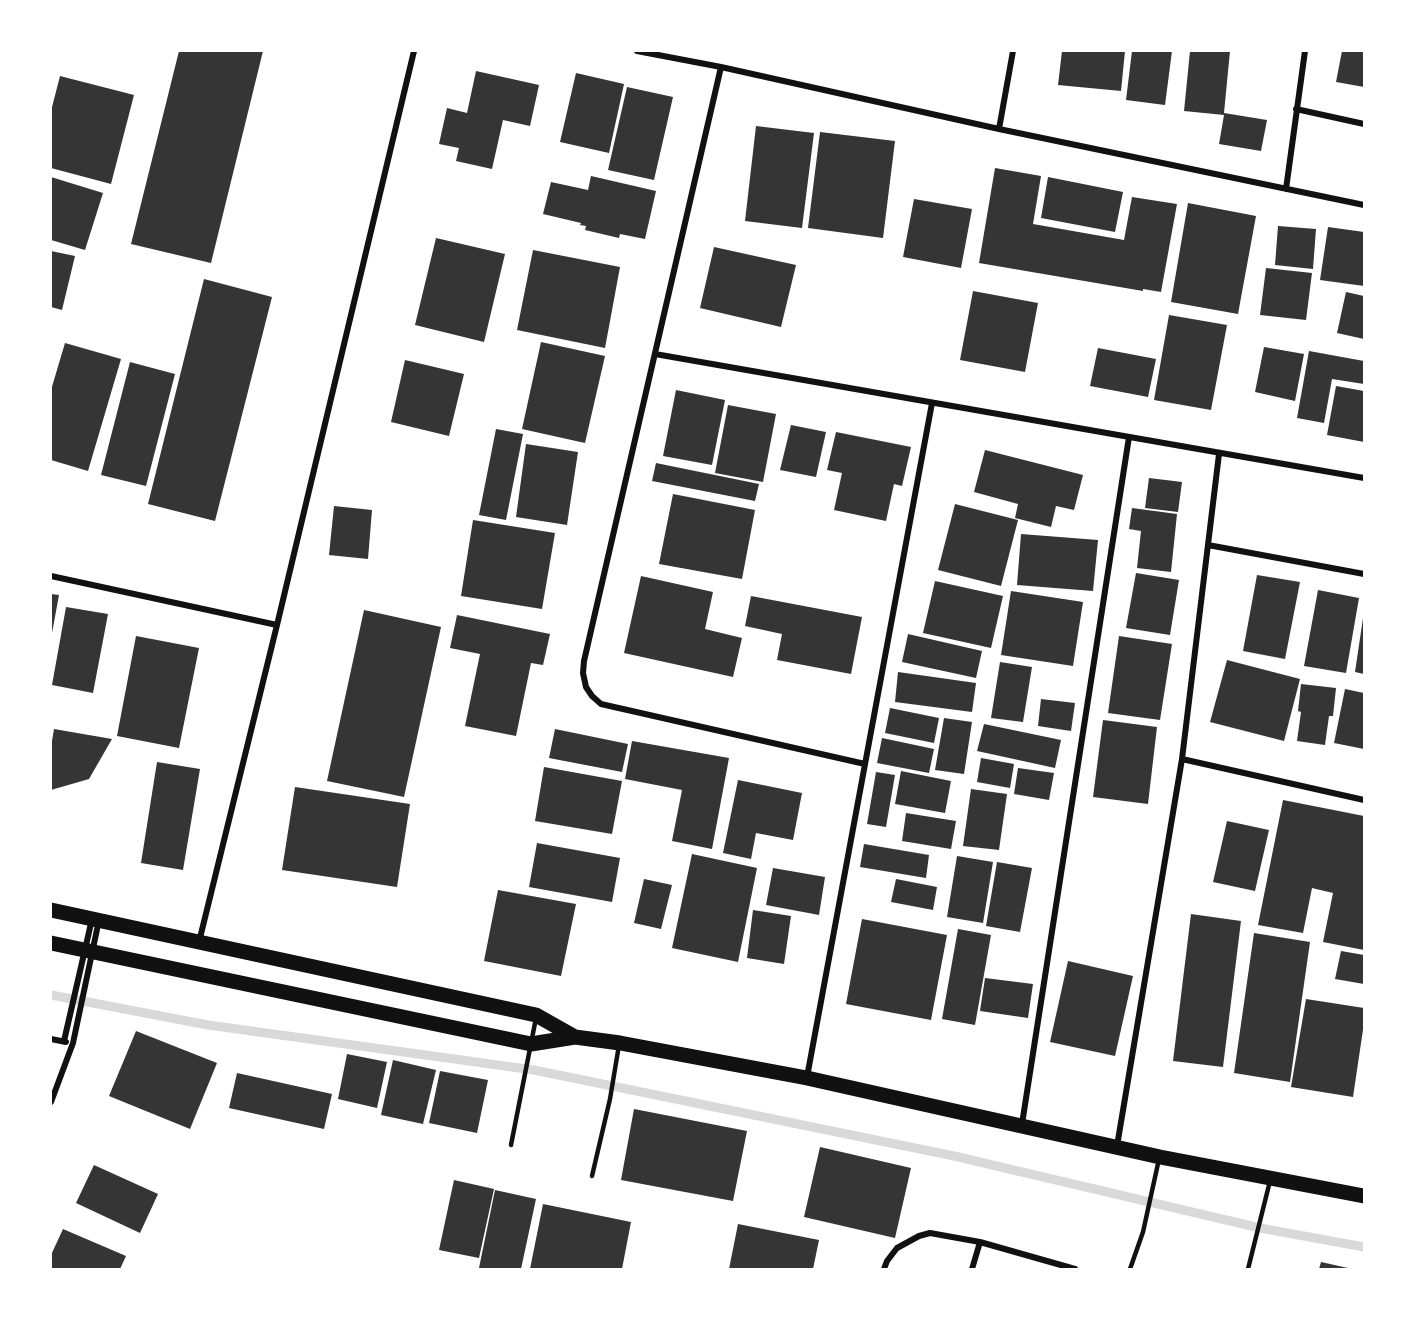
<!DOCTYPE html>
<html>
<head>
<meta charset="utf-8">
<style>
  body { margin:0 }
  #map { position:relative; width:1415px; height:1320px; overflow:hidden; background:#fff; font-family:"Open Sans",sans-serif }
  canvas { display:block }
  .frame { position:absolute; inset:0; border:52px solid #fff; pointer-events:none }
</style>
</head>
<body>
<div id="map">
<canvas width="1415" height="1320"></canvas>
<div class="frame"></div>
</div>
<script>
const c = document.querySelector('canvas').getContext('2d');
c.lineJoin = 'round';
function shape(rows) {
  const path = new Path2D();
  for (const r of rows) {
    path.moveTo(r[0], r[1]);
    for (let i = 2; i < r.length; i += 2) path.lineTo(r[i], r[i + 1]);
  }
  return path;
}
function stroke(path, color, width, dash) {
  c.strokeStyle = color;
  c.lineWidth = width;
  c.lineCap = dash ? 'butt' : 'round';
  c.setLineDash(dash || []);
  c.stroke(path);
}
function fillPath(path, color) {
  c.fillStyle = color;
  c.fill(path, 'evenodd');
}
const stream = shape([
  [51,995,208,1025,534,1070,954,1156,1260,1228,1364,1247]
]);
const building = shape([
  [179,51,263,51,211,263,131,244],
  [1062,51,1125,51,1121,91,1058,85],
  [1132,51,1172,51,1165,105,1126,100],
  [1190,51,1230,51,1224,113,1267,120,1261,151,1219,144,1224,115,1184,111],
  [1342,51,1364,51,1364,87,1336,82],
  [476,71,539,85,530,126,503,120,492,169,456,161,459,148,439,144,447,108,467,113],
  [576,73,624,84,609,153,560,142],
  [60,76,134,95,111,184,51,168,51,111],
  [627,87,673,97,654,180,608,170],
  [756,126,814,133,802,228,745,221],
  [820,132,895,141,883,238,808,228],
  [995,168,1041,176,1033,224,1124,240,1132,197,1177,204,1161,292,1143,289,1143,291,979,263],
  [591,176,656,191,645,239,620,234,619,238,585,230,586,226,580,225,581,223,543,214,551,182,588,190],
  [51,177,103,193,85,250,51,240],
  [1048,177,1123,192,1115,232,1041,218],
  [914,199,972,209,961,268,903,257],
  [1188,203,1256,216,1238,314,1171,302],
  [1278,226,1316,229,1313,269,1275,265],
  [1328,227,1364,232,1364,286,1320,280],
  [436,238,505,254,484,342,415,325],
  [714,247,796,265,781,327,700,308],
  [533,250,620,267,605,348,517,330],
  [51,251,75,256,62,310,51,307],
  [1266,268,1312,273,1306,320,1260,315],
  [204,279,272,297,215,521,148,504],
  [973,291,1038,303,1025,372,960,360],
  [1346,292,1364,296,1364,339,1337,333],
  [1169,315,1227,325,1211,410,1154,400],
  [541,342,605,356,585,443,522,429],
  [65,343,121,359,88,471,51,460,51,390],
  [1264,347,1304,354,1295,401,1255,392],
  [1098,348,1156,359,1148,397,1090,386],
  [1309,351,1364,361,1364,384,1332,379,1324,423,1297,418],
  [405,360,464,374,449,436,391,422],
  [130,362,175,374,146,486,101,475],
  [1336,386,1364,391,1364,442,1327,435],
  [676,390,725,400,712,465,663,456],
  [728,405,776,414,763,482,715,473],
  [791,425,826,432,816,477,780,470],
  [496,429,523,434,506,520,479,515],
  [836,432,911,447,902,486,894,484,886,521,834,510,842,473,827,470],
  [526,444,578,452,567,525,516,517],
  [985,450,1083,475,1074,510,1056,506,1051,527,1015,518,1018,504,974,492],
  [656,463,759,484,755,501,652,481],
  [1149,478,1182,482,1178,512,1145,508],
  [673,494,755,510,742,579,659,564],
  [955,504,1018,520,1001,586,938,570],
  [334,506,372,510,368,559,329,555],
  [1132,508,1177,514,1171,572,1137,568,1141,531,1129,529],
  [473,520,555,533,542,609,461,596],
  [1021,534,1098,540,1093,591,1017,585],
  [1136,573,1179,580,1170,635,1126,628],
  [1257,575,1300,582,1285,659,1243,651],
  [641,576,713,592,705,629,742,638,733,677,624,653],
  [935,581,1003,596,991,648,923,633],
  [1318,590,1359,598,1346,673,1304,666],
  [1011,591,1083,602,1073,666,1001,655],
  [51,594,59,595,52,633,51,633],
  [751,596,862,617,851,674,777,660,782,634,745,626],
  [66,607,108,614,93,693,52,685],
  [364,610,441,627,404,797,327,781],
  [457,615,550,634,543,665,531,663,516,736,465,726,480,654,450,648],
  [1363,618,1364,618,1364,674,1355,672],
  [908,634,982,651,976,678,902,662],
  [136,636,199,648,179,748,117,736],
  [1119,636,1172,644,1160,720,1108,713],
  [1227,660,1300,679,1284,741,1210,722],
  [1000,662,1032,667,1023,722,991,718],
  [898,672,976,683,972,712,895,702],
  [1301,684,1336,688,1333,716,1329,716,1325,745,1297,741,1301,712,1298,711],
  [1345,689,1364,693,1364,749,1334,743],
  [1041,699,1075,703,1071,731,1038,726],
  [890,708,939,718,934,743,885,733],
  [944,718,972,722,964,774,935,770],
  [1103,720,1157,727,1148,804,1093,797],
  [984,724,1061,740,1055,768,977,751],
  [54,729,112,739,89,779,51,790,51,747],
  [555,729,628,744,622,772,549,758],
  [882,738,934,749,929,773,877,763],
  [632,741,729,758,712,849,672,841,682,790,625,779],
  [981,758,1014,764,1010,788,977,782],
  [157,762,200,769,183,870,141,863],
  [544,767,622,781,612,834,535,821],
  [1018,768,1054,773,1049,800,1014,794],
  [901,771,951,781,945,813,895,804],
  [876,772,895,775,886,827,867,824],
  [738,780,802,793,793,840,756,833,751,859,723,853],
  [295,787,410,804,397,887,282,870],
  [971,789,1007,794,999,850,963,846],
  [1283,800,1364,816,1364,950,1323,942,1333,893,1312,888,1303,933,1258,925],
  [906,813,956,821,951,849,902,841],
  [1227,821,1269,830,1255,891,1213,882],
  [537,843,620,858,612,902,529,887],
  [864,844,929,855,926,878,860,867],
  [692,854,757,868,738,962,672,948],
  [957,856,993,862,983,923,947,917],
  [997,862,1032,868,1020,932,986,926],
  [773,868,825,877,819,915,766,905],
  [644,879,672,885,661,929,634,923],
  [896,879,937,887,933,910,891,902],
  [498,890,576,904,561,976,484,961],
  [753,910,791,916,784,964,747,958],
  [1191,914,1241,921,1223,1067,1173,1061],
  [862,919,947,935,931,1020,846,1004],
  [958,929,991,935,975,1025,942,1019],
  [1254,933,1310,942,1290,1082,1234,1073],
  [1341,951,1364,955,1364,984,1335,979],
  [1068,961,1133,976,1115,1056,1050,1042],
  [985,978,1033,984,1028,1018,980,1011],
  [1306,999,1364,1008,1364,1023,1353,1097,1291,1087],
  [136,1031,217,1063,190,1129,109,1096],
  [347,1054,387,1062,377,1108,338,1099],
  [393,1060,436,1070,423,1124,381,1115],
  [440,1071,488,1080,477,1133,429,1123],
  [237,1073,332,1094,324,1129,229,1108],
  [634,1109,747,1131,733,1201,621,1180],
  [820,1147,911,1168,895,1238,804,1217],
  [94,1165,158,1194,140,1233,76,1203],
  [454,1180,494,1189,479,1258,439,1250],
  [495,1190,536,1199,521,1269,479,1268],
  [543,1204,631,1222,622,1269,530,1269],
  [738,1224,819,1240,813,1269,729,1269],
  [63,1229,126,1256,120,1269,51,1269,51,1255],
  [1321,1262,1348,1268,1347,1269,1319,1269]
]);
const service = shape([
  [511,1145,536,1018],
  [592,1176,610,1099,619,1045],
  [1130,1269,1143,1232,1159,1159],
  [1248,1269,1270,1181]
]);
const minor = shape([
  [637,51,721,67,999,129,1364,205],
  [721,67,584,661,583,673,586,687,592,696,601,704,865,764],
  [1296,109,1364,124],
  [999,129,1013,51],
  [1286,189,1305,51],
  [655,354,1364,478],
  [1208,545,1364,574],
  [51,576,277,625],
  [1182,759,1364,800],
  [199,942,277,625,414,51],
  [51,1039,66,1042],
  [64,1041,92,919],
  [807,1077,932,403],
  [51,1102,73,1043,99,920],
  [1022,1124,1129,437],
  [1117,1146,1182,759,1219,454],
  [884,1269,887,1261,897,1248,919,1236,930,1233,980,1242,1075,1269],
  [972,1269,980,1242]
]);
const primary = shape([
  [51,910,536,1015,575,1037],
  [51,943,531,1044,575,1037,620,1043,807,1078,1160,1157,1364,1196]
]);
stroke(stream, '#d9d9d9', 9);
fillPath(building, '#353535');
stroke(service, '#111', 4.5);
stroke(minor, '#111', 6);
stroke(primary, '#111', 15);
</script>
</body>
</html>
